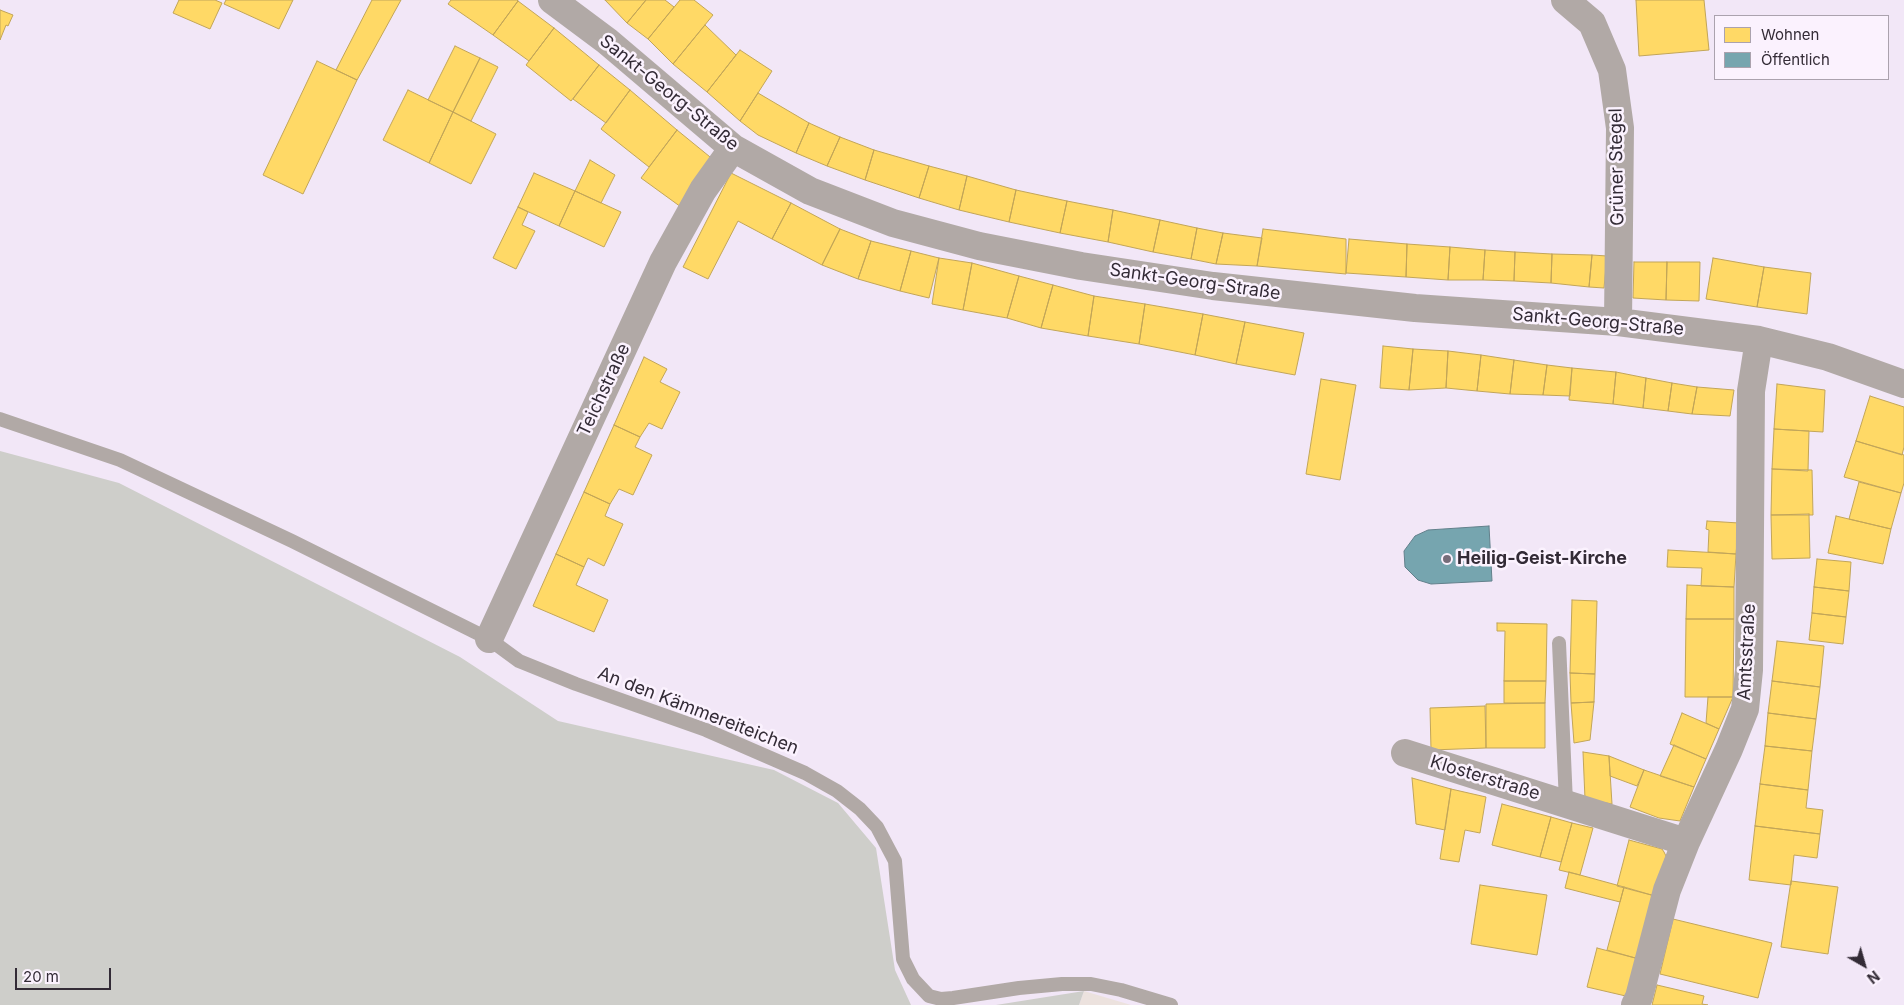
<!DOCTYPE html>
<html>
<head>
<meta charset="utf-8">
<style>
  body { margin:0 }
  #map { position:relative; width:1904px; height:1005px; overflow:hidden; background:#f2e7f7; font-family:Inter,sans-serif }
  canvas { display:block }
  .legend { position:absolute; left:1714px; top:15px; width:175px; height:65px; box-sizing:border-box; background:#fbf2fe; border:1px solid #aba2ae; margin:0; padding:6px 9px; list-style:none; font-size:15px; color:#332b36 }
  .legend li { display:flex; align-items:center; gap:10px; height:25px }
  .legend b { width:25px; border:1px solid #aba2ae }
  .north { position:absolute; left:1839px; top:940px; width:50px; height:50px; -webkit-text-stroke:4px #fbf2fe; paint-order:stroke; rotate:142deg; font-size:14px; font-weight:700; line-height:20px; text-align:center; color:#332b36 }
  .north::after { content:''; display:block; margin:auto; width:18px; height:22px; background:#332b36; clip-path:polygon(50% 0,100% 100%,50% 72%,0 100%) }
  .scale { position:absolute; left:15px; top:968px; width:96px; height:22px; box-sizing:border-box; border:2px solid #332b36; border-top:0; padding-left:6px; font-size:15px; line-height:18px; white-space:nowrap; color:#332b36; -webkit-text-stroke:4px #fbf2fe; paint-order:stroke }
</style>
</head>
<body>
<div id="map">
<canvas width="1904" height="1005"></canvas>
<ul class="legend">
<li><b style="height:14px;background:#ffd966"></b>Wohnen</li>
<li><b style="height:14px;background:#76a5af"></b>Öffentlich</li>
</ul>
<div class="north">N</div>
<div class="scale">20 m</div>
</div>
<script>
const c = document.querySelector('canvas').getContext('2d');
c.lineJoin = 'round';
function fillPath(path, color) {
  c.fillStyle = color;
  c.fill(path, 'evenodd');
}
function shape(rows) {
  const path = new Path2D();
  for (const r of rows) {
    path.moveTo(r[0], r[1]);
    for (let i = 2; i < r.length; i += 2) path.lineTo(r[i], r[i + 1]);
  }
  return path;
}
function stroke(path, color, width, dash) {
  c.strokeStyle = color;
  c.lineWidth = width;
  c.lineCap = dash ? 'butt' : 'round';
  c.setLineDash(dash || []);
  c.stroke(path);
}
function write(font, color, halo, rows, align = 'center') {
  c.font = font + ' Inter,sans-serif';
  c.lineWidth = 5;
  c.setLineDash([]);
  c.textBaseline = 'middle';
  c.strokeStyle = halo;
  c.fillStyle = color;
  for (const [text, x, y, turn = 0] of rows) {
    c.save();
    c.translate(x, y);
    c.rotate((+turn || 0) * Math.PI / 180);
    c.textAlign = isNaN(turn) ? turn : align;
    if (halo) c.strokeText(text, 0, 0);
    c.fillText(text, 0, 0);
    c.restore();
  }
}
const education = shape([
  [1084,991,1131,1005,1079,1005]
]);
const green = shape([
  [0,451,119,483,460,657,558,721,774,770,838,803,876,848,895,970,911,1005,0,1005],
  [1084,991,1079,1005,996,1005]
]);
const homes = shape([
  [179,0,215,0,222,3,210,29,173,13,179,0],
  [226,0,293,0,279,29,224,4,226,0],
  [372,0,401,0,357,80,336,70,372,0],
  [451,0,517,0,518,1,493,35,448,4,451,0],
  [605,0,646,0,627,23,605,0],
  [646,0,665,0,674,7,648,39,627,23,646,0],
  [680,0,694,0,713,15,673,64,648,39,680,0],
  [1636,0,1704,0,1709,50,1639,56,1636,0],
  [518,1,554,28,529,61,493,35,518,1],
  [0,10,13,15,8,26,6,25,0,40,0,10],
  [705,25,736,55,707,92,673,64,705,25],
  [554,28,599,65,571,101,526,65,554,28],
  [455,46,480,58,453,112,428,100,455,46],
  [740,50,772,71,740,121,707,92,740,50],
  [480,58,498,67,471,121,453,112,480,58],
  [317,61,357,80,303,194,263,175,317,61],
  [599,65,630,90,606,123,573,99,599,65],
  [408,90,453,112,429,163,383,140,408,90],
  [630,90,677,130,649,167,601,129,630,90],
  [758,93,809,123,796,153,758,135,740,121,758,93],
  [453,112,496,134,471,184,429,163,453,112],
  [809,123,840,137,827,166,796,153,809,123],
  [677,130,715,161,681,207,641,178,677,130],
  [840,137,874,150,865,180,827,166,840,137],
  [874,150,929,166,919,198,865,180,874,150],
  [590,160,615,175,601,203,575,191,590,160],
  [929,166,967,176,959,210,919,198,929,166],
  [534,173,575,191,559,226,518,207,534,173],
  [731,173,791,203,772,239,738,221,708,279,683,267,731,173],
  [967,176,1016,190,1009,222,959,210,967,176],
  [1016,190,1067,201,1060,233,1009,222,1016,190],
  [575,191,621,212,604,247,559,226,575,191],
  [1067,201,1113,210,1108,242,1060,233,1067,201],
  [791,203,840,229,822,265,772,239,791,203],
  [518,207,528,212,522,225,535,231,516,269,493,258,518,207],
  [1113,210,1160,220,1153,252,1108,242,1113,210],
  [1160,220,1197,228,1191,259,1153,252,1160,220],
  [1197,228,1223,233,1216,264,1191,259,1197,228],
  [840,229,871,241,858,279,822,265,840,229],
  [1263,229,1346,239,1346,274,1257,266,1263,229],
  [1223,233,1262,238,1257,266,1216,264,1223,233],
  [1349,239,1407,244,1406,277,1346,273,1349,239],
  [871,241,911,251,900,291,858,279,871,241],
  [1407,244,1450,247,1448,280,1406,277,1407,244],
  [1450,247,1485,250,1483,280,1448,280,1450,247],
  [1485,250,1515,252,1514,281,1483,280,1485,250],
  [911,251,939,258,929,298,900,291,911,251],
  [1515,252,1552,254,1551,283,1514,281,1515,252],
  [1552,254,1592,255,1589,287,1551,283,1552,254],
  [1592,255,1607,256,1604,288,1589,287,1592,255],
  [939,258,972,263,963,310,932,304,939,258],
  [1713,258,1764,267,1757,307,1706,299,1713,258],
  [1634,262,1667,262,1666,300,1633,298,1634,262],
  [1667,262,1700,262,1699,301,1666,300,1667,262],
  [972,263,1019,276,1007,318,963,310,972,263],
  [1764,267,1811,273,1807,314,1757,307,1764,267],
  [1019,276,1053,285,1041,328,1007,318,1019,276],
  [1053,285,1094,296,1088,336,1041,328,1053,285],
  [1094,296,1145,304,1139,344,1088,336,1094,296],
  [1145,304,1203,314,1195,355,1139,344,1145,304],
  [1203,314,1245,322,1236,364,1195,355,1203,314],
  [1245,322,1304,333,1295,375,1236,364,1245,322],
  [1383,346,1413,349,1409,390,1380,388,1383,346],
  [1413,349,1448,351,1446,388,1409,390,1413,349],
  [1448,351,1481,355,1477,391,1446,388,1448,351],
  [1481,355,1514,360,1510,394,1477,391,1481,355],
  [644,357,667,369,660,382,680,392,662,429,649,423,640,437,614,425,644,357],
  [1514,360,1547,365,1543,395,1510,394,1514,360],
  [1547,365,1572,368,1570,396,1543,395,1547,365],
  [1572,368,1616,372,1613,404,1569,400,1572,368],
  [1616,372,1646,378,1643,408,1613,404,1616,372],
  [1646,378,1672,383,1668,411,1643,408,1646,378],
  [1321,379,1356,385,1340,480,1306,474,1321,379],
  [1672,383,1697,387,1692,414,1668,411,1672,383],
  [1777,384,1825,390,1823,432,1774,429,1777,384],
  [1697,387,1734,390,1730,416,1692,414,1697,387],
  [1870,396,1904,407,1904,447,1902,455,1856,441,1870,396],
  [614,425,640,437,635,447,652,455,633,495,619,489,610,504,584,492,614,425],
  [1774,429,1809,431,1808,471,1772,469,1774,429],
  [1856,441,1904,455,1904,483,1901,493,1844,477,1856,441],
  [1772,469,1812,470,1813,515,1771,515,1772,469],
  [1859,482,1901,493,1891,529,1849,519,1859,482],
  [584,492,610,504,605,516,623,524,604,566,588,558,584,567,556,554,584,492],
  [1809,514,1810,558,1772,559,1771,515,1809,514],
  [1836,516,1891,529,1883,564,1828,553,1836,516],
  [1707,521,1739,523,1736,554,1708,552,1709,530,1706,529,1707,521],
  [1668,550,1736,554,1734,587,1701,586,1702,568,1667,567,1668,550],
  [556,554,584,567,576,585,608,600,594,632,533,606,556,554],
  [1817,559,1851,562,1849,591,1814,587,1817,559],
  [1687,585,1734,587,1734,619,1686,619,1687,585],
  [1814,587,1849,591,1846,617,1812,613,1814,587],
  [1572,600,1597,601,1595,674,1570,673,1572,600],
  [1812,613,1846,617,1843,644,1809,640,1812,613],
  [1686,619,1734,619,1733,697,1685,697,1686,619],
  [1497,623,1547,624,1546,681,1504,681,1505,631,1497,631,1497,623],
  [1777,641,1824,646,1820,687,1772,681,1777,641],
  [1570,673,1595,674,1594,702,1571,703,1570,673],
  [1504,681,1546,681,1545,703,1504,703,1504,681],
  [1772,681,1820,687,1816,719,1768,713,1772,681],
  [1708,697,1733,697,1719,729,1706,723,1708,697],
  [1594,702,1590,740,1574,743,1571,703,1594,702],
  [1545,703,1545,748,1486,748,1486,704,1545,703],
  [1485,706,1486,748,1431,750,1430,708,1485,706],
  [1682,713,1719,729,1706,759,1670,744,1682,713],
  [1768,713,1816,719,1812,751,1765,746,1768,713],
  [1674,745,1706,759,1694,787,1660,776,1674,745],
  [1765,746,1812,751,1808,790,1760,784,1765,746],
  [1583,752,1609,756,1612,804,1585,799,1583,752],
  [1609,756,1644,770,1637,786,1610,776,1609,756],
  [1644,770,1694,787,1680,821,1659,818,1630,807,1644,770],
  [1412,778,1451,789,1445,830,1416,824,1412,778],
  [1760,784,1808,790,1806,808,1823,810,1820,834,1755,826,1760,784],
  [1451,789,1486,797,1480,833,1465,830,1459,862,1440,859,1451,789],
  [1502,804,1551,817,1540,857,1492,845,1502,804],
  [1551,817,1572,823,1561,862,1540,857,1551,817],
  [1572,823,1593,828,1580,875,1559,870,1572,823],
  [1755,826,1820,834,1817,858,1794,855,1791,885,1749,880,1755,826],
  [1629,840,1662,849,1664,852,1666,856,1655,896,1617,886,1629,840],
  [1569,872,1624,887,1620,902,1565,888,1569,872],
  [1791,881,1838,887,1828,954,1781,947,1791,881],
  [1480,885,1547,895,1537,955,1471,944,1480,885],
  [1624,887,1655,896,1639,959,1607,950,1624,887],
  [1673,919,1772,943,1758,998,1660,974,1673,919],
  [1597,948,1639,959,1630,997,1587,987,1597,948],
  [1657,985,1704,996,1702,1004,1708,1005,1652,1005,1657,985]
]);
const public = shape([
  [1489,526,1492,581,1431,584,1418,580,1405,567,1404,551,1415,536,1428,530,1489,526]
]);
const lane = shape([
  [0,419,120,460,292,541,489,639,519,661,576,684,706,730,805,773,837,791,860,809,877,827,895,861,903,959,913,979,929,996,941,999,953,998,1019,988,1062,984,1091,984,1121,990,1171,1005],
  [1559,643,1566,803]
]);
const street = shape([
  [552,0,607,41,733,148,810,191,893,223,979,246,1081,266,1213,286,1415,308,1618,322,1759,340,1828,357,1904,384],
  [1565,0,1592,23,1612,70,1620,128,1618,322],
  [489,639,663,262,703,190,733,148],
  [1405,753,1686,842],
  [1635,1005,1639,997,1667,890,1686,842,1729,749,1745,709,1749,670,1751,391,1759,340]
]);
const markers = [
  [1447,559,5,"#766d7a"]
];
const streetNames = [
  ["Sankt-Georg-Straße",669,93,39],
  ["Grüner Stegel",1617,167,-91],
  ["Sankt-Georg-Straße",1195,282,8],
  ["Sankt-Georg-Straße",1598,322,5],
  ["Teichstraße",604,390,-65],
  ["Amtsstraße",1747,652,-87],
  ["An den Kämmereiteichen",698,711,21],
  ["Klosterstraße",1485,778,17]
];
const poiNames = [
  ["Heilig-Geist-Kirche",1457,559]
];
fillPath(education, '#ece2de');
fillPath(green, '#cececa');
fillPath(homes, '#ffd966');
stroke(homes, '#c2a558', 1);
fillPath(public, '#76a5af');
stroke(public, '#62808b', 1);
stroke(lane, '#b1a9a6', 14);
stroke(street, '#b1a9a6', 28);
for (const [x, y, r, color] of markers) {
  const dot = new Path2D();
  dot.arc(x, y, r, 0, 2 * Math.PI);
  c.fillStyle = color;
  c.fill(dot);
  stroke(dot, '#fbf2fe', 2);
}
write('18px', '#332b36', '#fbf2fe', streetNames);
write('bold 18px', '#332b36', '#fbf2fe', poiNames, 'left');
</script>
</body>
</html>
